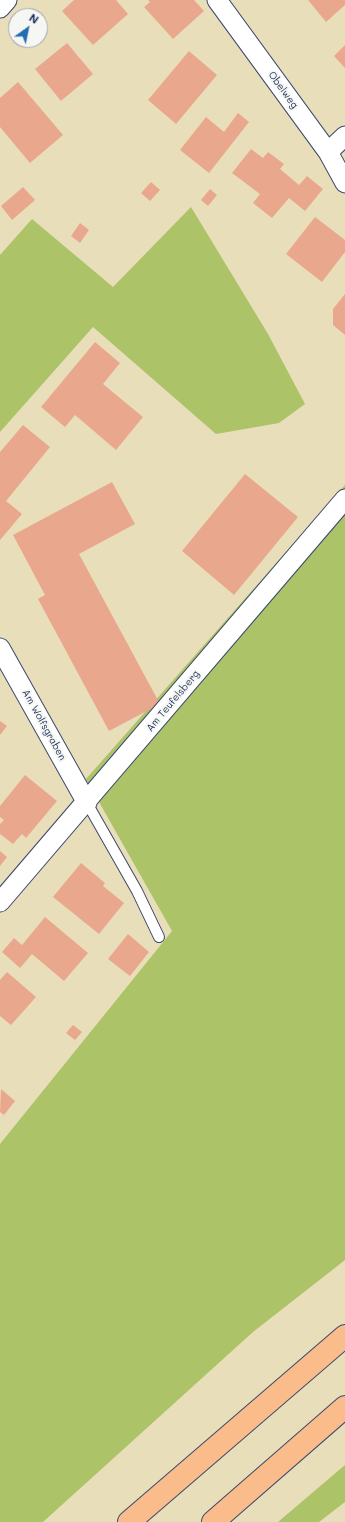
<!DOCTYPE html>
<html>
<head>
<meta charset="utf-8">
<style>
  body { margin:0 }
  #map { position:relative; width:345px; height:1522px; overflow:hidden; background:#e8deba; font-family:Mali,sans-serif }
  canvas { display:block }
  .north { position:absolute; left:8px; top:8px; width:40px; height:40px; box-sizing:border-box; background:#f6f6f2; border:1px solid #9ea6b7; border-radius:50%; rotate:33deg; font-size:11px; font-weight:700; line-height:16px; text-align:center; color:#1b2f5e }
  .north::after { content:''; display:block; margin:auto; width:14px; height:18px; background:#1f6fb2; clip-path:polygon(50% 0,100% 100%,50% 72%,0 100%) }
</style>
</head>
<body>
<div id="map">
<canvas width="345" height="1522"></canvas>
<div class="north">N</div>
</div>
<script>
const c = document.querySelector('canvas').getContext('2d');
c.lineJoin = 'round';
function fillPath(path, color) {
  c.fillStyle = color;
  c.fill(path, 'evenodd');
}
function shape(rows) {
  const path = new Path2D();
  for (const r of rows) {
    path.moveTo(r[0], r[1]);
    for (let i = 2; i < r.length; i += 2) path.lineTo(r[i], r[i + 1]);
  }
  return path;
}
function stroke(path, color, width, dash) {
  c.strokeStyle = color;
  c.lineWidth = width;
  c.lineCap = dash ? 'butt' : 'round';
  c.setLineDash(dash || []);
  c.stroke(path);
}
function write(font, color, halo, rows, align = 'center') {
  c.font = font + ' Mali,sans-serif';
  c.lineWidth = 4;
  c.setLineDash([]);
  c.textBaseline = 'middle';
  c.strokeStyle = halo;
  c.fillStyle = color;
  for (const [text, x, y, turn = 0] of rows) {
    c.save();
    c.translate(x, y);
    c.rotate((+turn || 0) * Math.PI / 180);
    c.textAlign = isNaN(turn) ? turn : align;
    if (halo) c.strokeText(text, 0, 0);
    c.fillText(text, 0, 0);
    c.restore();
  }
}
const green = shape([
  [191,207,268,334,305,404,279,423,216,434,93,327,0,432,0,255,32,219,113,287],
  [345,485,345,1260,253,1332,43,1522,0,1522,0,1144,172,931,86,779],
  [345,1465,345,1502,319,1522,278,1522]
]);
const building = shape([
  [74,0,116,0,128,14,93,45,62,11],
  [148,0,194,0,204,11,173,39,144,7,150,2],
  [308,0,345,0,345,5,326,22],
  [67,43,93,74,61,101,35,69],
  [345,45,345,68,334,56],
  [189,51,217,75,176,124,148,100],
  [18,82,63,135,30,163,0,127,0,98],
  [238,113,249,122,209,173,180,150,206,117,224,132],
  [251,149,263,158,268,152,284,164,280,169,299,185,307,176,323,189,305,211,289,198,272,218,253,203,260,194,232,173],
  [151,182,160,190,150,201,141,193],
  [23,187,35,200,12,220,1,206],
  [210,189,217,195,208,206,201,200],
  [315,217,345,240,345,252,322,282,286,254],
  [80,223,89,230,80,243,71,236],
  [345,294,345,335,333,325,333,309],
  [95,342,120,363,103,384,143,417,116,450,75,415,65,427,41,407],
  [23,425,50,447,6,501,22,514,0,540,0,452],
  [245,474,298,517,234,595,182,551],
  [112,482,135,524,79,554,160,704,109,731,38,599,45,595,13,535],
  [0,721,7,726,0,735],
  [25,775,57,801,26,838,22,834,13,844,0,834,0,824,4,820,0,817,0,806],
  [0,851,7,857,0,866],
  [81,863,105,883,103,886,124,903,99,934,53,897],
  [45,917,88,953,64,981,32,954,20,968,2,952,14,938,22,945],
  [128,934,149,952,130,976,108,959],
  [7,972,36,997,11,1025,0,1016,0,980],
  [73,1025,82,1032,75,1040,66,1033],
  [1,1089,15,1101,4,1115,0,1112]
]);
const service = shape([
  [87,803,137,891,159,937]
]);
const minor = shape([
  [217,0,328,152,345,183],
  [0,8,7,0],
  [328,152,345,136],
  [0,648,87,803],
  [0,902,345,499]
]);
const motorway = shape([
  [129,1522,345,1336],
  [213,1522,345,1407]
]);
const streetNames = [
  ["Obelweg",283,90,54],
  ["Am Teufelsberg",173,701,-50],
  ["Am Wolfsgraben",44,725,61]
];
fillPath(green, '#acc368');
fillPath(building, '#e9a88d');
stroke(service, '#3a496c', 12);
stroke(minor, '#3a496c', 21);
stroke(motorway, '#3a496c', 24);
stroke(service, '#fff', 10);
stroke(minor, '#fff', 19);
stroke(motorway, '#f9bc8a', 22);
write('10px', '#1b2f5e', '#f6f6f2', streetNames);
</script>
</body>
</html>
